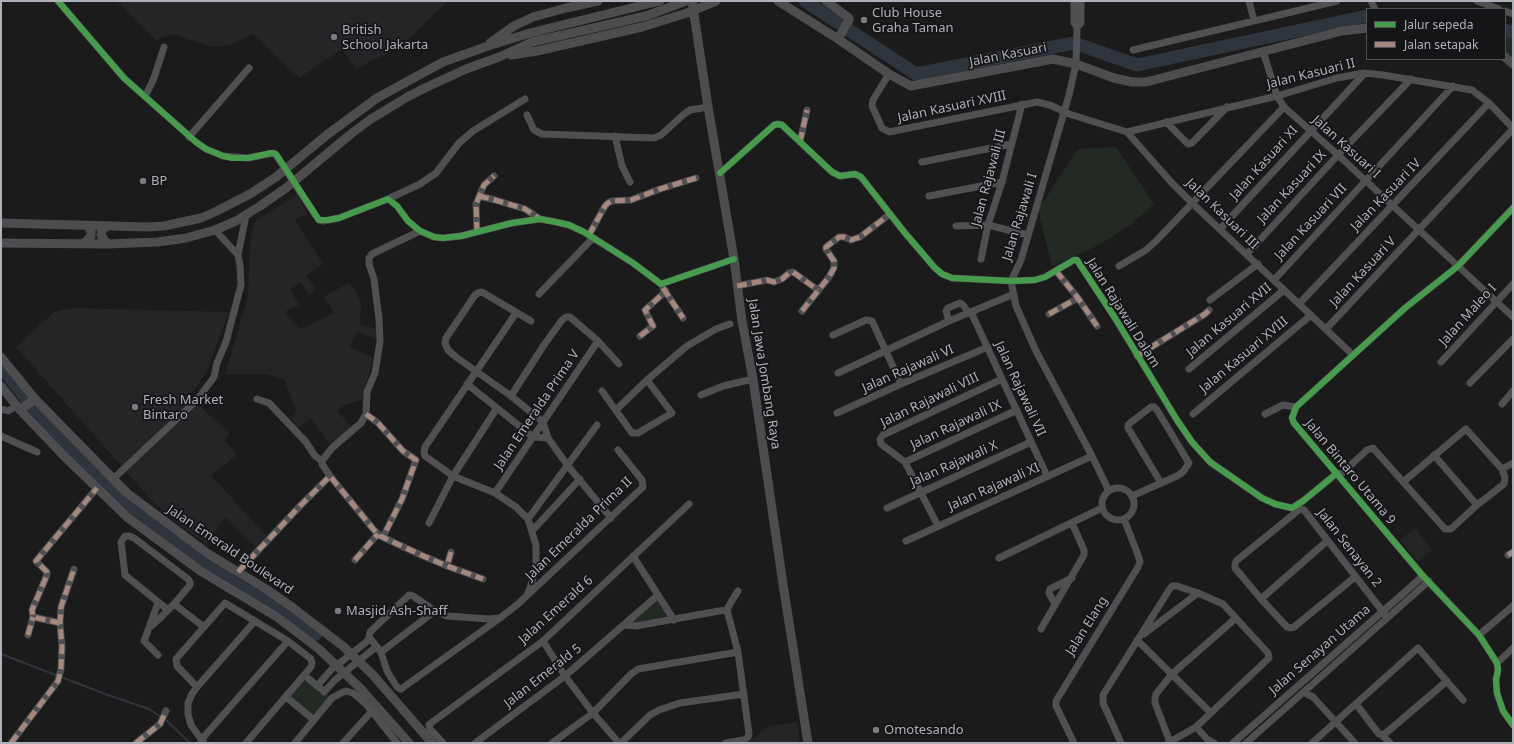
<!DOCTYPE html>
<html>
<head>
<meta charset="utf-8">
<style>
  body { margin:0 }
  #map { position:relative; width:1514px; height:744px; overflow:hidden; background:#1b1b1b; font-family:"Noto Sans",sans-serif }
  canvas { display:block }
  .frame { position:absolute; inset:0; border:2px solid #aeb1ba; pointer-events:none }
  .legend { position:absolute; left:1366px; top:8px; width:140px; height:52px; box-sizing:border-box; background:#151517; border:1px solid #525358; margin:0; padding:5px 7px; list-style:none; font-size:12px; color:#aeb1ba }
  .legend li { display:flex; align-items:center; gap:8px; height:20px }
  .legend b { width:20px; border:1px solid #525358 }
</style>
</head>
<body>
<div id="map">
<canvas width="1514" height="744"></canvas>
<div class="frame"></div>
<ul class="legend">
<li><b style="height:5px;background:#469c4c"></b>Jalur sepeda</li>
<li><b style="height:5px;background:#a5887d"></b>Jalan setapak</li>
</ul>
</div>
<script>
const c = document.querySelector('canvas').getContext('2d');
c.lineJoin = 'round';
function fillPath(path, color) {
  c.fillStyle = color;
  c.fill(path, 'evenodd');
}
function shape(rows) {
  const path = new Path2D();
  for (const r of rows) {
    if (r.length === 3) {
      path.moveTo(r[0] + r[2], r[1]);
      path.arc(r[0], r[1], r[2], 0, 2 * Math.PI);
      continue;
    }
    path.moveTo(r[0], r[1]);
    for (let i = 2; i < r.length; i += 2) path.lineTo(r[i], r[i + 1]);
  }
  return path;
}
function stroke(path, color, width, dash) {
  c.strokeStyle = color;
  c.lineWidth = width;
  c.lineCap = dash ? 'butt' : 'round';
  c.setLineDash(dash || []);
  c.stroke(path);
}
function write(font, color, halo, rows, align = 'center') {
  c.font = font + ' "Noto Sans",sans-serif';
  c.lineWidth = 3.5;
  c.setLineDash([]);
  c.textBaseline = 'middle';
  c.strokeStyle = halo;
  c.fillStyle = color;
  for (const [text, x, y, turn = 0] of rows) {
    c.save();
    c.translate(x, y);
    c.rotate((+turn || 0) * Math.PI / 180);
    c.textAlign = isNaN(turn) ? turn : align;
    if (halo) c.strokeText(text, 0, 0);
    c.fillText(text, 0, 0);
    c.restore();
  }
}
const built = shape([
  [116,1,448,1,402,46,356,69,342,49,299,78,253,34,231,45,212,47,173,34,156,40],
  [297,194,308,214,295,220,323,264,306,276,316,290,309,295,300,282,290,290,299,305,286,311,287,316,300,329,334,313,324,297,348,283,355,290,361,304,360,324,376,329,376,339,357,331,350,347,373,358,362,400,344,405,337,411,353,428,330,445,311,419,298,428,291,418,297,412,284,379,265,374,225,375,248,296,251,233,256,221],
  [70,308,229,312,205,375,189,396,230,434,224,440,237,455,211,475,266,536,256,547,226,517,206,544,181,526,156,505,16,347,54,312],
  [1415,528,1432,550,1418,562,1400,540],
  [797,722,800,743,746,743,770,726]
]);
const green = shape([
  [1505,29,1513,31,1513,58,1505,53],
  [1116,147,1154,204,1130,225,1099,245,1052,266,1038,210,1078,149],
  [658,595,674,620,624,625],
  [304,675,332,698,314,720,286,697]
]);
const stream = shape([
  [1,654,108,695,149,709,161,717],
  [165,719,190,743]
]);
const river = shape([
  [805,1,916,74,1074,43,1137,65,1367,16],
  [1505,30,1513,32],
  [1,366,42,419,113,492,237,585,291,615,316,634]
]);
const minor = shape([
  [58,1,124,78,196,142,206,149,223,156,248,158,274,153,278,158],
  [1074,1,1074,23,1077,27,1076,64,1069,95,1021,260,1011,281,1016,306,1036,351,1092,456,1109,491],
  [1249,1,1254,21],
  [1371,1,1375,9],
  [1477,1,1499,9],
  [1505,11,1513,14],
  [1077,27,1081,23,1081,1],
  [1133,50,1337,1],
  [1263,51,1277,96,1284,107,1338,155,1513,317],
  [889,74,873,100,872,106,882,128,889,132,1037,102,1050,105,1069,114,1127,132,1171,182,1193,204,1353,355],
  [145,97,154,78,164,47],
  [527,115,534,130,542,134,654,138,661,135,684,114,690,110,708,107],
  [1166,122,1188,144,1192,143,1227,107],
  [1127,132,1277,96,1337,78,1364,73,1383,75,1472,90,1489,103,1513,128],
  [615,136,622,166,630,182],
  [189,137,249,68],
  [800,142,807,110],
  [922,162,1011,144],
  [720,173,774,125,778,124,782,125,832,172,840,176,855,174,861,177,905,233,935,268,942,274,952,278,1011,281,1035,280,1045,277,1074,260,1077,260,1115,318,1177,420,1192,442,1210,462,1262,498,1275,504,1292,508,1303,501,1337,473],
  [479,196,495,200,525,209,540,219],
  [929,196,1002,182],
  [388,199,420,184,436,173,459,143,473,131,525,99],
  [308,204,316,216,319,220,323,221,339,218,388,199,397,206,408,221,420,231,434,237,443,238,461,236,512,223,540,219,556,222,569,225,584,232,633,263,661,284,734,259],
  [1513,208,1458,266,1405,308,1296,407,1292,418,1294,423,1423,576,1479,635,1497,663,1498,670,1496,680,1497,693,1503,711,1513,725],
  [956,226,988,225,1028,235],
  [1220,229,1364,74],
  [215,230,238,255],
  [477,232,476,204,484,185,494,176],
  [589,235,605,206,608,203,612,201,631,200,660,189,696,178],
  [1247,254,1338,155,1411,79],
  [981,259,988,225,1002,182,1022,104],
  [1119,266,1146,250,1156,241,1284,107],
  [1056,271,1078,298,1097,326],
  [1274,280,1453,86],
  [737,286,767,280,774,282,782,279,789,273,793,272,818,290],
  [663,288,683,318],
  [539,294,593,238],
  [1210,300,1258,264],
  [1299,304,1489,103],
  [802,311,829,277,834,268,834,261,826,249,826,247,839,237,844,237,851,240,860,237,890,214],
  [971,312,1047,476],
  [516,313,425,447,424,452,425,456,453,476,495,493,516,507,528,519,536,545,536,563,532,582,528,593],
  [1049,314,1078,298],
  [531,321,482,292,478,293,475,295,446,338,445,343,448,350,456,357,511,396,543,422,548,438,568,466,611,518],
  [949,321,946,311,948,308,960,303,963,305,969,313],
  [1326,329,1513,129],
  [833,335,866,320,872,321,901,384],
  [640,336,653,326,645,310,666,291],
  [1137,356,1205,314,1209,310],
  [1441,362,1513,284],
  [1189,369,1284,290],
  [838,373,949,321,1014,294],
  [1470,383,1513,339],
  [467,384,533,437,548,438],
  [602,391,632,433,638,433,672,413,647,380],
  [701,395,723,386,753,379],
  [511,396,544,345,562,320,566,317,570,317,598,341,619,364],
  [257,399,269,403,306,442,315,456,322,461],
  [1502,404,1513,391],
  [1,409,8,411,17,406],
  [616,410,647,380,687,346,716,329,730,324],
  [837,413,901,384,988,347],
  [366,414,378,423,403,451,416,460,402,499,383,537],
  [1193,414,1311,315],
  [1265,414,1283,405,1296,407],
  [1,436,37,452],
  [1434,455,1477,505],
  [322,461,332,448,361,423,366,414,367,392,375,373,380,341,379,319,374,279,369,264,369,258,372,254,420,231],
  [322,461,322,464,330,476,374,530,380,536,421,555,447,566],
  [905,462,1017,410],
  [1502,469,1513,463],
  [1339,476,1367,450,1373,448,1445,529,1451,529,1477,505,1504,484,1505,478,1502,469,1466,429,1403,482],
  [113,479,197,400,214,377,217,363,226,342,241,285,240,265,238,255,246,215],
  [1118,504,16],
  [495,493,598,341],
  [1132,496,1177,476,1183,472,1189,463,1157,410,1154,407,1151,407,1130,423,1128,425,1128,428,1161,483],
  [887,508,1031,442],
  [528,519,597,425],
  [429,523,453,476,497,408],
  [938,526,905,462,881,444,880,439,883,435,1002,379],
  [532,531,580,479],
  [906,541,1092,456],
  [451,552,447,566,483,579],
  [1508,555,1513,552],
  [633,556,674,620],
  [999,558,1102,508],
  [355,560,378,534],
  [238,572,300,506,330,476],
  [1355,577,1294,627,1290,628,1287,627,1261,599,1235,568,1235,564,1236,561,1300,509,1304,510,1387,617],
  [1261,599,1327,541],
  [158,603,144,641,158,655],
  [174,604,204,627],
  [1055,604,1049,593,1050,589,1072,578],
  [727,610,731,602,738,591],
  [500,618,489,619,447,616,435,611,413,596,409,595,370,632,369,637,381,652,387,671,397,687,401,689,500,618,518,604,643,487,642,480,618,450],
  [60,623,33,617,32,610,47,575,47,572,36,561,97,488],
  [624,625,636,626,719,611,727,610],
  [151,626,159,619,174,604,190,585,190,582,188,579,134,538,129,536,125,536,121,542,125,575,168,610],
  [1041,629,1084,555,1084,550,1072,523],
  [1144,634,1198,593],
  [28,635,33,617],
  [1479,635,1513,606],
  [1137,640,1211,713],
  [543,641,565,676,593,713,619,743],
  [381,652,435,611],
  [1497,663,1513,648],
  [304,675,320,688],
  [317,686,331,670,370,639],
  [197,687,177,666,176,659,225,603,288,641,311,659,312,663,311,667,246,743],
  [1305,691,1307,694,1313,697,1355,743],
  [324,692,335,680,376,647],
  [286,697,314,720],
  [1356,704,1379,734,1382,735,1390,743],
  [1196,727,1207,739,1214,743],
  [1382,735,1386,733,1447,681],
  [201,740,288,641],
  [1170,742,1155,703,1155,699,1156,694,1172,674,1236,618],
  [11,743,58,681,61,669,62,647,60,623,61,607,74,569],
  [136,743,160,724,166,711],
  [204,743,191,725,188,714,188,703,192,694,197,687,255,621],
  [295,743,332,698,341,693,346,691,353,693,366,704,397,743],
  [343,743,372,711],
  [443,743,430,729,429,725,431,723,543,641,689,504],
  [475,743,565,676,658,595],
  [552,743,593,713,631,674,638,669,738,652],
  [621,743,650,715,659,710,680,703,744,694],
  [726,743,744,740,748,737,749,734,738,652,727,610],
  [1074,743,1056,706,1056,701,1138,567,1140,562,1138,555,1124,519],
  [1121,743,1103,703,1103,695,1169,590,1172,586,1177,586,1198,593,1223,604,1268,653,1269,658,1196,727,1168,743],
  [1233,743,1423,576],
  [1246,743,1429,581],
  [1312,743,1418,648,1463,700]
]);
const major = shape([
  [692,1,708,107,734,259,742,321,753,379,783,584,808,743],
  [778,1,838,39,889,74,911,86,1053,59,1076,64,1114,78,1132,82,1146,82,1342,31,1367,28],
  [826,1,849,18,849,20,838,39],
  [490,43,514,26,533,17,566,8,598,1],
  [511,55,537,51,642,27,687,13,716,1],
  [1505,57,1513,64],
  [1,223,148,227,164,226,201,218,217,211,250,194,276,177,328,134,377,98,443,62,488,46,530,33,660,1],
  [107,226,102,230,101,235,107,244],
  [1,243,107,244,158,242,186,238,215,230,236,221,260,206,286,188,352,133,371,119,409,96,425,88,466,69,499,57,532,42,646,16,686,1],
  [84,244,91,236,91,231,87,225],
  [1,357,35,399,127,493,207,553,266,589,292,607,344,647,373,675,432,743],
  [1,386,20,410,63,455,127,517,202,572,277,617,319,649,360,688,409,743],
  [20,410,35,399]
]);
const minorBridge = shape([
  [278,158,308,204]
]);
const quiet = shape([
  [800,142,807,110],
  [479,196,495,200,525,209,540,219],
  [477,232,476,204,484,185,494,176],
  [589,235,605,206,608,203,612,201,631,200,660,189,696,178],
  [1056,271,1078,298,1097,326],
  [737,286,767,280,774,282,782,279,789,273,793,272,818,290],
  [663,288,683,318],
  [802,311,829,277,834,268,834,261,826,249,826,247,839,237,844,237,851,240,860,237,890,214],
  [1049,314,1078,298],
  [640,336,653,326,645,310,666,291],
  [1137,356,1205,314,1209,310],
  [366,414,378,423,403,451,416,460,402,499,383,537],
  [451,552,447,566,483,579],
  [1508,555,1513,552],
  [355,560,378,534],
  [238,572,300,506,330,476,374,530,380,536,421,555,447,566],
  [60,623,33,617,32,610,47,575,47,572,36,561,97,488],
  [28,635,33,617],
  [11,743,58,681,61,669,62,647,60,623,61,607,74,569],
  [136,743,160,724,166,711]
]);
const cycleway = shape([
  [58,1,124,78,196,142,206,149,223,156,232,158,248,158,271,153,276,154,319,220,328,220,339,218,388,199,397,206,408,221,420,231,434,237,443,238,461,236,512,223,540,219,556,222,569,225,584,232,633,263,661,284,734,259],
  [720,173,774,125,778,124,782,125,832,172,840,176,855,174,861,177,905,233,935,268,942,274,952,278,1011,281,1035,280,1045,277,1074,260,1077,260,1115,318,1177,420,1192,442,1210,462,1262,498,1275,504,1292,508,1303,501,1337,473],
  [1513,208,1458,266,1405,308,1296,407,1292,418,1294,423,1423,576,1479,635,1497,663,1498,670,1496,680,1497,693,1503,711,1513,725]
]);
const markers = [
  [864,20,4,"#7b7c82"],
  [334,37,4,"#7b7c82"],
  [143,181,4,"#7b7c82"],
  [135,407,4,"#7b7c82"],
  [338,611,4,"#7b7c82"],
  [876,730,4,"#7b7c82"]
];
const poiNames = [
  ["Club House",872,13],
  ["Graha Taman",872,28],
  ["British",342,30],
  ["School Jakarta",342,45],
  ["BP",151,181],
  ["Fresh Market",143,400],
  ["Bintaro",143,415],
  ["Masjid Ash-Shaff",346,611],
  ["Omotesando",884,730]
];
const streetNames = [
  ["Jalan Kasuari",1008,55,-11],
  ["Jalan Kasuari II",1311,74,-14],
  ["Jalan Kasuari XVIII",952,107,-12],
  ["Jalan Kasuari I",1346,147,42],
  ["Jalan Kasuari XI",1264,163,-48],
  ["Jalan Rajawali III",989,178,-75],
  ["Jalan Kasuari IX",1292,187,-47],
  ["Jalan Kasuari IV",1386,195,-46],
  ["Jalan Kasuari III",1222,214,44],
  ["Jalan Rajawali I",1020,217,-73],
  ["Jalan Kasuari VII",1311,222,-47],
  ["Jalan Kasuari V",1363,272,-47],
  ["Jalan Rajawali Dalam",1123,313,58],
  ["Jalan Maleo I",1468,315,-48],
  ["Jalan Kasuari XVII",1229,320,-40],
  ["Jalan Kasuari XVIII",1244,355,-40],
  ["Jalan Rajawali VI",908,369,-24],
  ["Jalan Jawa Jombang Raya",764,374,81],
  ["Jalan Rajawali VII",1020,389,65],
  ["Jalan Rajawali VIII",930,400,-26],
  ["Jalan Emeralda Prima V",537,410,-56],
  ["Jalan Rajawali IX",956,425,-25],
  ["Jalan Rajawali X",954,464,-24],
  ["Jalan Bintaro Utama 9",1350,472,50],
  ["Jalan Rajawali XI",994,487,-24],
  ["Jalan Emeralda Prima II",579,529,-44],
  ["Jalan Senayan 2",1349,548,52],
  ["Jalan Emerald Boulevard",230,550,34],
  ["Jalan Emerald 6",556,610,-42],
  ["Jalan Elang",1087,626,-58],
  ["Jalan Senayan Utama",1320,650,-41],
  ["Jalan Emerald 5",543,676,-38]
];
fillPath(built, '#252527');
fillPath(green, '#232a24');
stroke(stream, '#2f353c', 2);
stroke(river, '#2f353c', 13);
stroke(minor, '#505053', 7);
stroke(major, '#4d4d4f', 9);
stroke(minorBridge, '#505053', 7);
stroke(quiet, '#a5887d', 5, [10, 5]);
stroke(cycleway, '#469c4c', 6);
for (const [x, y, r, color] of markers) {
  const dot = new Path2D();
  dot.arc(x, y, r, 0, 2 * Math.PI);
  c.fillStyle = color;
  c.fill(dot);
  stroke(dot, '#151517', 1.5);
}
write('13px', '#aeb1ba', '#151517', poiNames, 'left');
write('13px', '#aeb1ba', '#151517', streetNames);
</script>
</body>
</html>
